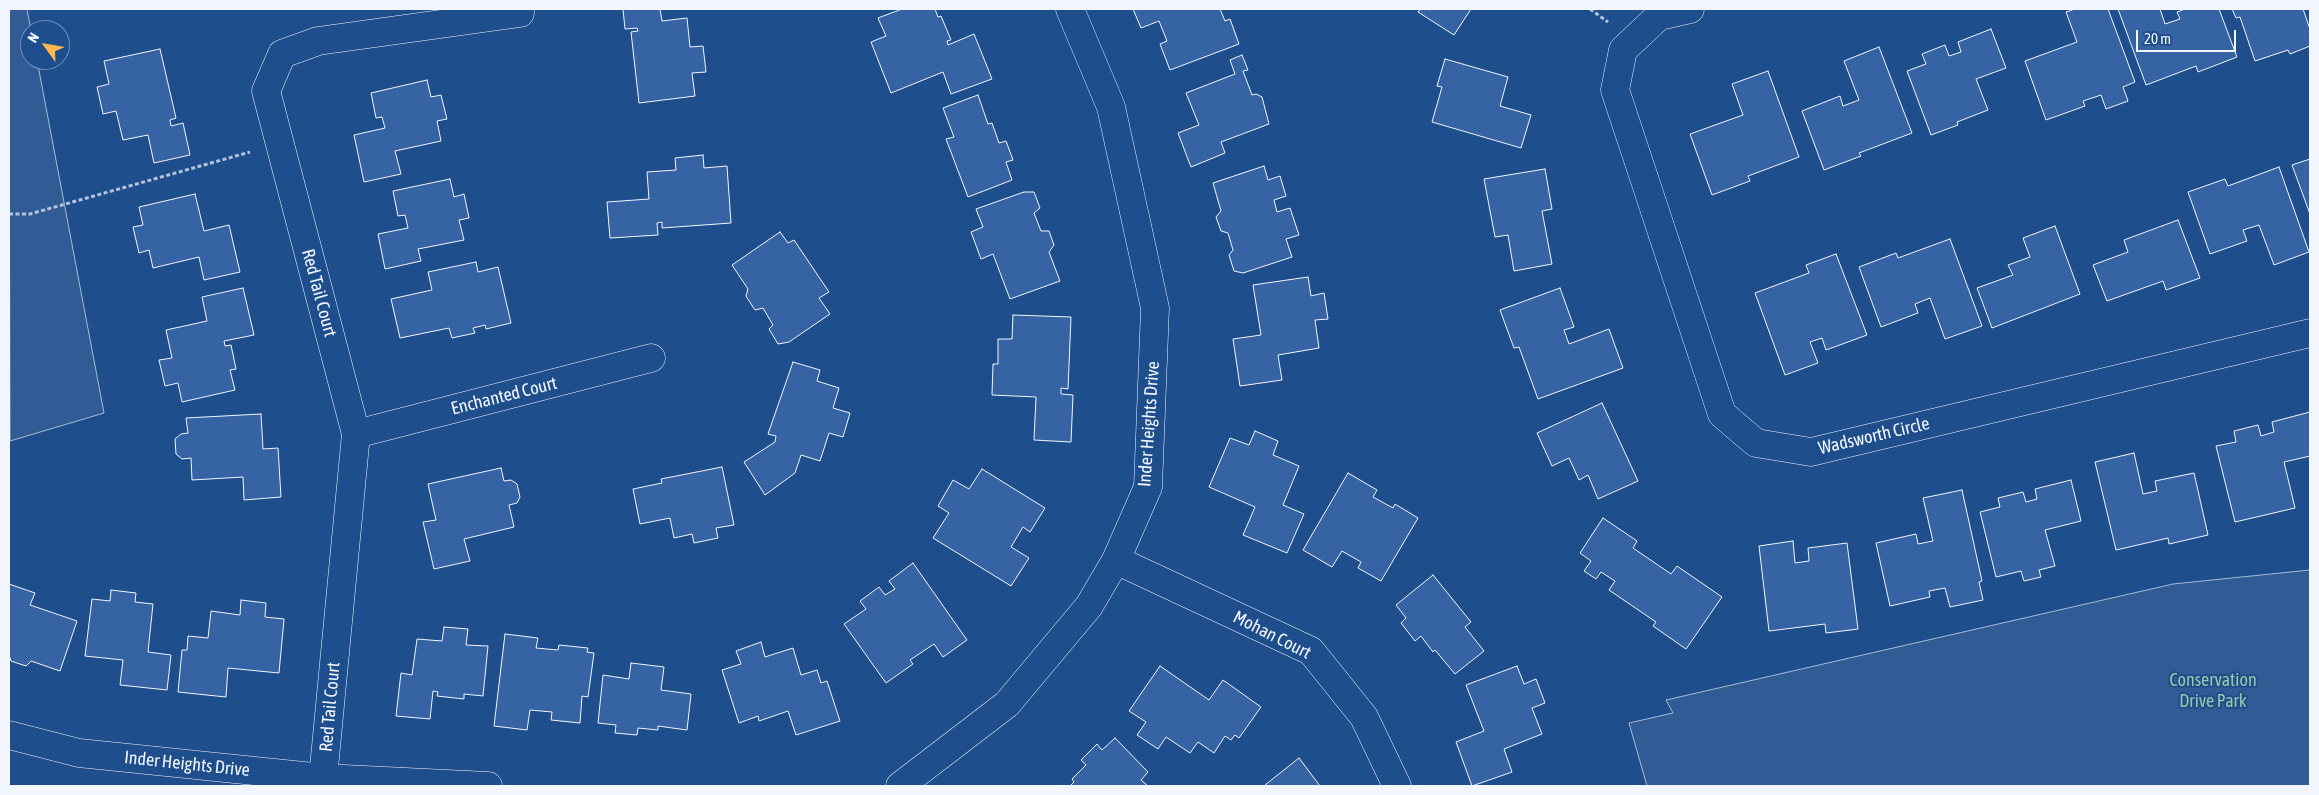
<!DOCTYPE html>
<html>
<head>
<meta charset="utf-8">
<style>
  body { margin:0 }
  #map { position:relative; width:2319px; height:795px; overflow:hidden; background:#1f4e8c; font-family:"Asap Condensed",sans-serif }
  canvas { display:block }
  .frame { position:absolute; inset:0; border:10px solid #f2f6ff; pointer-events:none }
  .north { position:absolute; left:20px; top:20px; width:50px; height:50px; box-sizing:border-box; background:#1f4e8c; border:1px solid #7391ba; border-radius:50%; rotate:302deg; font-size:14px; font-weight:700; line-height:20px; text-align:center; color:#f2f6ff }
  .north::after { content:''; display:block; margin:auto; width:18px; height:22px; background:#ffb74d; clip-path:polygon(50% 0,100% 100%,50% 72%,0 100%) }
  .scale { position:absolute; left:2136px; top:30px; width:100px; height:22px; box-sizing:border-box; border:2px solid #f2f6ff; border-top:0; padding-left:6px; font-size:15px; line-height:18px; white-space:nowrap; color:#f2f6ff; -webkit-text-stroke:4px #1f4e8c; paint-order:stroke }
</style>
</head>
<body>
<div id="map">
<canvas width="2319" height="795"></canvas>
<div class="frame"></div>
<div class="north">N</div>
<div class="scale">20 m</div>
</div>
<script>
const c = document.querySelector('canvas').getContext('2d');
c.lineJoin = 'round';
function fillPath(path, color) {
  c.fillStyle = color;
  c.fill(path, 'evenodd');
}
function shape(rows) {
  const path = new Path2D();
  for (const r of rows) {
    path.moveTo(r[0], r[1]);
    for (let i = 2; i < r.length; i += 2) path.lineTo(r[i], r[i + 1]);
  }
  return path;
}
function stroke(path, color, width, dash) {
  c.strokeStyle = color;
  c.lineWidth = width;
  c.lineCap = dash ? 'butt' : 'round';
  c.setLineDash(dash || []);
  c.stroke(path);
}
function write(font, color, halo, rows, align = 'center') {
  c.font = font + ' "Asap Condensed",sans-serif';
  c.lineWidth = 4;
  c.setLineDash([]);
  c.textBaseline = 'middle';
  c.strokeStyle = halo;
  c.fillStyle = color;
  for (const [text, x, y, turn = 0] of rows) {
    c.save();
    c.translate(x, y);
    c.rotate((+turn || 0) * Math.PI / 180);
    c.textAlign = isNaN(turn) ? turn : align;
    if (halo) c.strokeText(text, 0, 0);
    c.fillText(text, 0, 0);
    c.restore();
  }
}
const built = shape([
  [9,9,27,9,31,30,30,60,37,60,104,413,10,441,9,9],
  [2310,570,2310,786,1647,786,1629,723,1673,713,1666,700,2173,584,2310,570]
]);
const building = shape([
  [623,9,660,9,662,21,687,18,690,47,703,46,706,72,692,73,695,96,639,103,631,32,638,31,637,28,625,29,623,9],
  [902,9,935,9,938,17,941,16,951,40,947,41,948,45,974,34,992,79,951,94,943,72,891,93,871,42,886,36,878,18,902,9],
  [1133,9,1220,9,1225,21,1230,19,1239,44,1170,70,1160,44,1167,41,1159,21,1141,28,1133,9],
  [1420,9,1471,9,1454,35,1418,12,1420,9],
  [2075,9,2108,9,2135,82,2123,87,2128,101,2106,109,2101,95,2083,101,2085,106,2046,120,2025,61,2077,42,2066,12,2075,9],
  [2118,9,2160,9,2165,24,2180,19,2177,12,2185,9,2219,9,2237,57,2198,72,2196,66,2146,85,2118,9],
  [2232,9,2303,9,2310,29,2310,46,2290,54,2288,50,2255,61,2240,17,2236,18,2232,9],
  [1991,29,2006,68,1976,79,1988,110,1957,122,1958,125,1931,135,1907,71,1926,64,1922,54,1945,45,1949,56,1961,52,1958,42,1991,29],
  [1879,47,1912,133,1859,153,1861,156,1824,170,1802,111,1840,96,1843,106,1859,100,1844,61,1879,47],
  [160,49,176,118,170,120,171,126,183,123,190,155,154,163,148,135,123,140,116,111,103,114,97,87,109,84,104,61,160,49],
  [1242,55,1248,70,1243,71,1252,95,1256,94,1262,97,1269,124,1221,142,1225,153,1191,167,1178,133,1199,125,1186,93,1235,74,1230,60,1242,55],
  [1445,59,1508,77,1500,106,1531,115,1521,148,1432,122,1442,87,1437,86,1445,59],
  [1768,71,1799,157,1748,176,1750,181,1712,195,1690,134,1743,115,1732,84,1768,71],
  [427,80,431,97,441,95,447,119,437,121,441,141,395,151,401,174,364,182,354,135,385,128,382,117,376,118,371,93,427,80],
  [978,95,988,124,992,123,999,143,1006,141,1013,160,1006,162,1012,180,968,197,946,139,954,137,943,108,978,95],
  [703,155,704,168,727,166,731,223,662,228,662,222,657,223,658,235,610,238,607,202,649,199,647,172,676,170,675,158,703,155],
  [2310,159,2310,214,2292,165,2310,159],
  [1264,166,1268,180,1280,176,1286,196,1274,200,1277,212,1290,208,1299,235,1286,239,1292,257,1243,273,1234,271,1229,255,1233,250,1228,233,1221,231,1216,217,1221,211,1213,183,1264,166],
  [2279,167,2309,252,2274,265,2259,225,2243,230,2247,241,2210,254,2188,192,2225,179,2228,186,2279,167],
  [1545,169,1552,209,1542,211,1552,264,1514,271,1508,235,1495,237,1484,179,1545,169],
  [450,179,454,197,464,194,469,218,459,220,464,240,418,249,421,261,385,269,378,234,408,228,405,215,398,216,393,191,450,179],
  [1024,192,1034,192,1040,208,1034,213,1041,231,1049,231,1054,245,1049,252,1060,281,1010,299,993,254,981,259,971,232,983,227,976,209,1024,192],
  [195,194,204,231,229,225,240,272,204,280,199,257,153,268,149,250,139,253,133,227,143,225,139,207,195,194],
  [2178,220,2200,278,2166,290,2163,281,2107,301,2093,265,2128,252,2124,240,2178,220],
  [2055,226,2080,294,1992,328,1977,288,2013,275,2008,265,2030,257,2023,238,2055,226],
  [780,232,788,243,794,240,829,292,819,298,830,314,789,342,778,344,769,329,773,325,763,308,755,310,746,296,748,289,732,265,780,232],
  [1950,239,1982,326,1945,339,1930,298,1915,304,1918,313,1881,327,1859,267,1896,253,1898,258,1950,239],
  [1836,254,1867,335,1826,350,1822,338,1810,342,1818,363,1785,375,1755,293,1809,273,1806,265,1836,254],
  [476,262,478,272,498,267,511,323,486,329,485,325,473,328,475,333,452,338,449,328,400,338,391,299,432,290,428,272,476,262],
  [1308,277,1311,296,1324,293,1328,319,1315,320,1319,348,1278,355,1282,380,1240,386,1233,339,1261,335,1253,285,1308,277],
  [243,288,254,335,224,341,225,346,231,345,236,369,230,370,235,390,182,402,178,383,165,386,159,360,172,358,166,330,207,321,202,297,243,288],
  [1560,288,1574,327,1564,330,1569,344,1609,329,1623,368,1538,399,1519,347,1514,348,1500,310,1560,288],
  [1013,315,1071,317,1068,389,1061,388,1061,394,1073,395,1071,442,1034,440,1036,397,992,395,993,364,998,364,998,339,1012,339,1013,315],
  [793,362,820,370,817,381,839,388,833,408,850,413,843,437,829,433,820,461,801,455,795,473,765,495,744,462,775,442,776,436,768,434,793,362],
  [1602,403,1638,481,1598,499,1588,475,1579,480,1569,458,1552,466,1537,433,1602,403],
  [2310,412,2310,456,2284,462,2295,508,2235,522,2216,446,2236,442,2234,431,2258,425,2261,436,2274,432,2272,422,2310,412],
  [261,414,263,449,278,448,281,497,244,500,243,477,192,480,191,458,182,459,176,454,175,439,181,434,188,433,186,418,261,414],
  [1255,431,1278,441,1273,455,1299,466,1283,505,1304,514,1287,553,1243,535,1255,507,1209,487,1230,438,1249,445,1255,431],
  [2134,453,2143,494,2157,491,2155,481,2194,473,2208,535,2169,544,2168,538,2116,550,2095,462,2134,453],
  [722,467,734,525,716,528,718,538,694,543,692,534,674,538,670,518,640,524,633,489,662,483,661,479,722,467],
  [501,468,504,481,511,480,517,484,520,497,517,503,509,505,514,527,464,539,470,561,434,569,423,522,436,520,428,484,501,468],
  [982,469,1045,508,1030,532,1023,527,1011,547,1029,558,1011,586,933,538,949,513,938,506,953,480,969,489,982,469],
  [1348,473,1377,490,1373,497,1393,508,1395,504,1418,518,1381,581,1358,568,1361,562,1342,551,1332,567,1303,550,1348,473],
  [2071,480,2081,521,2045,530,2055,566,2039,570,2041,577,2024,581,2021,571,1996,577,1980,512,2000,507,1998,498,2023,492,2026,502,2037,499,2035,489,2071,480],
  [1962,490,1982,581,1979,582,1983,600,1950,607,1945,588,1929,591,1930,597,1890,606,1876,543,1916,534,1918,544,1933,541,1923,498,1962,490],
  [1603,518,1637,541,1633,548,1671,574,1677,566,1722,597,1686,649,1653,626,1656,622,1609,590,1615,581,1601,572,1596,579,1584,571,1591,561,1580,553,1603,518],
  [1793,541,1795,563,1809,561,1808,548,1847,543,1858,629,1826,633,1825,624,1769,631,1759,546,1793,541],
  [913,563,967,640,943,657,934,644,910,660,913,664,886,683,844,624,866,609,860,601,879,587,885,595,895,589,889,581,913,563],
  [1433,575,1471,622,1465,627,1484,651,1455,674,1435,650,1433,652,1421,636,1415,641,1401,623,1406,618,1396,605,1433,575],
  [9,584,35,593,30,605,77,621,60,671,31,661,26,666,11,661,9,655,9,584],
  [111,590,136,593,135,602,153,604,148,652,171,655,167,690,120,685,123,660,85,656,92,599,110,601,111,590],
  [241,600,266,603,265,617,284,619,279,673,228,668,226,697,178,692,182,650,187,650,188,636,208,638,211,611,240,615,241,600],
  [444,627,468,629,466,645,488,646,483,696,464,694,464,699,437,696,438,692,433,691,430,719,396,716,401,673,412,675,417,639,442,641,444,627],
  [505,634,538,638,536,648,558,650,559,645,588,648,587,652,594,653,588,697,582,696,580,723,551,720,552,712,530,710,527,730,494,726,505,634],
  [761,642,765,657,793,648,801,675,817,670,821,683,827,681,840,721,796,735,788,711,759,721,758,716,739,723,722,670,741,664,736,651,761,642],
  [631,663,664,667,661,690,691,694,687,730,658,726,658,730,638,728,637,735,615,733,616,725,598,723,603,675,629,679,631,663],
  [1160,666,1209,700,1223,680,1261,707,1239,738,1235,735,1231,740,1225,736,1214,753,1198,742,1190,753,1166,737,1158,749,1137,735,1146,722,1129,711,1160,666],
  [1517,666,1524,684,1536,679,1545,703,1532,708,1542,734,1504,749,1512,772,1472,786,1456,742,1484,731,1466,685,1517,666],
  [1115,738,1148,772,1141,780,1148,786,1070,786,1074,782,1072,779,1086,765,1081,760,1097,744,1102,750,1115,738],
  [1299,758,1320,786,1266,786,1265,785,1299,758]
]);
const path = shape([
  [1590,9,1608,22],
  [9,214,30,214,250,152]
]);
const minor = shape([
  [1690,9,1659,16,1623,50,1615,90,1722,414,1756,443,1811,452,2310,333],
  [356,434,651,358],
  [1116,560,1311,651,1364,717,1397,786],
  [9,735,79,753,323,778,488,786],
  [323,778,356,434,266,91,282,54,318,41,520,13],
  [900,786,1007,704,1089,606,1116,560,1148,487,1155,308,1111,107,1070,9]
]);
const streetNames = [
  ["Red Tail Court",319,293,75],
  ["Enchanted Court",504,396,-14],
  ["Inder Heights Drive",1149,424,-86],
  ["Wadsworth Circle",1874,436,-13],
  ["Mohan Court",1272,635,27],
  ["Red Tail Court",330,707,-85],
  ["Inder Heights Drive",187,764,6]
];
const parkNames = [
  ["Conservation",2213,680],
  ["Drive Park",2213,701]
];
fillPath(built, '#305b95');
stroke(built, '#a8bbd7', 1);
fillPath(building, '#3563a3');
stroke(building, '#f2f6ff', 1);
stroke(minor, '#f2f6ff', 29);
stroke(path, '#b3c4dc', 3, [4, 2.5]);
stroke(minor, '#1f4e8c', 28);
write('18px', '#f2f6ff', '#1f4e8c', streetNames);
write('18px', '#97c8a6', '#1f4e8c', parkNames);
</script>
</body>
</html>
